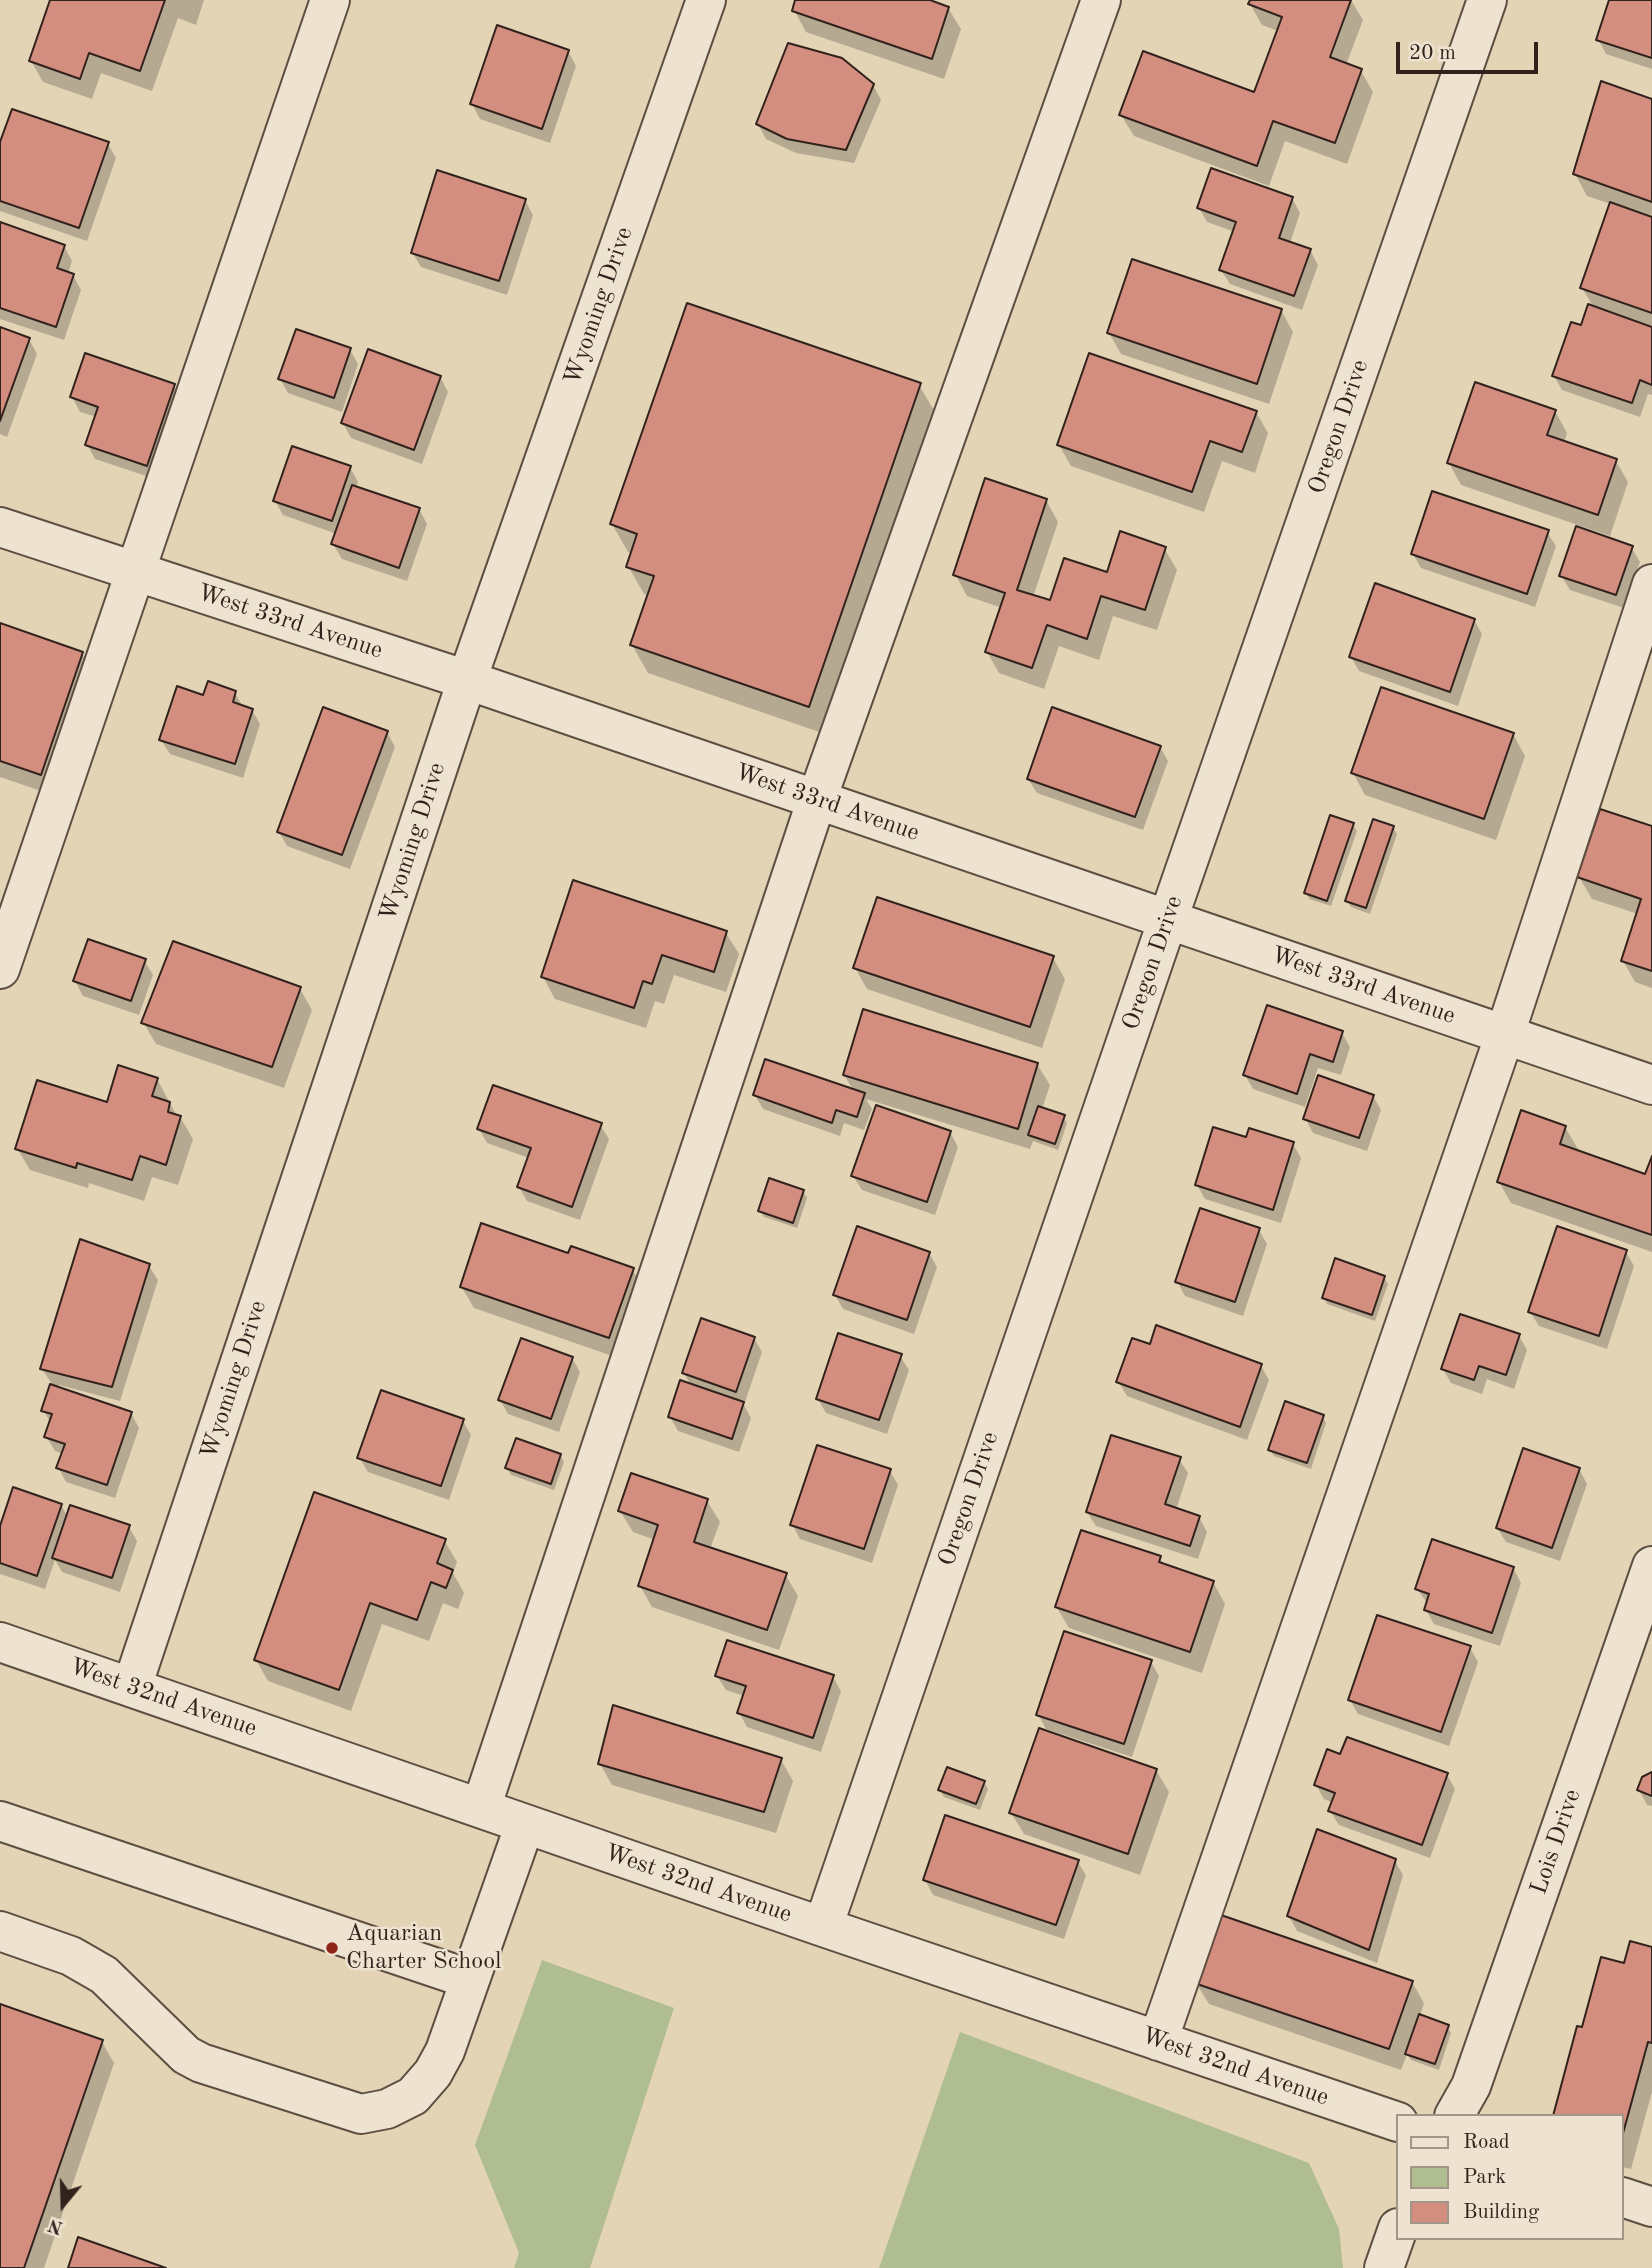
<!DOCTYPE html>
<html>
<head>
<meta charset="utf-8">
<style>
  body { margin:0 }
  #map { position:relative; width:1652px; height:2268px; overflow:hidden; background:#e3d4b6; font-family:"Old Standard TT",serif }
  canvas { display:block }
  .legend { position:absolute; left:1396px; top:2114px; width:228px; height:126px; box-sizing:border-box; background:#ede3d0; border:2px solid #a29688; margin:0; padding:9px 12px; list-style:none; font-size:21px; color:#31221c }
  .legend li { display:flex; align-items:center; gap:14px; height:35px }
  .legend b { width:35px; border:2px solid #a29688 }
  .north { position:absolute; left:28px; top:2170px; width:70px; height:70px; -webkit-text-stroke:5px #ede3d0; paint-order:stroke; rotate:199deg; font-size:19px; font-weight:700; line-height:28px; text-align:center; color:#31221c }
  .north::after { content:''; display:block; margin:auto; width:24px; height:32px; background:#31221c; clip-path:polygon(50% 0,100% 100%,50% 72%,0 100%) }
  .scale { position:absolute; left:1396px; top:42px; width:142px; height:32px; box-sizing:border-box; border:4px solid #31221c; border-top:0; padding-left:9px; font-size:21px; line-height:24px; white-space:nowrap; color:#31221c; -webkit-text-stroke:5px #ede3d0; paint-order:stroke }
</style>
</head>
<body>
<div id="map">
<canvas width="1652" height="2268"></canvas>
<ul class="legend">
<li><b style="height:9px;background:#ede3d0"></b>Road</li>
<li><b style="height:19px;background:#b0bd91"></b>Park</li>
<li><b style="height:19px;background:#d48e80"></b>Building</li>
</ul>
<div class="north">N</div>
<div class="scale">20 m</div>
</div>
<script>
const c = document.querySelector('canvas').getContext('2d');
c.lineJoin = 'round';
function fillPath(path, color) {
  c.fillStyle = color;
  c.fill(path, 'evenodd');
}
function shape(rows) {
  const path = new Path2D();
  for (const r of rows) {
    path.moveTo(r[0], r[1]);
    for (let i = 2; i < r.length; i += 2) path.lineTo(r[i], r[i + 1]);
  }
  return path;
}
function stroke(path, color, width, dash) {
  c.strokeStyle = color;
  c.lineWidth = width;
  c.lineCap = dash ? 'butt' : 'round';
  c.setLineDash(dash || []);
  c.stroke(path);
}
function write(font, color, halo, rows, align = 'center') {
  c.font = font + ' "Old Standard TT",serif';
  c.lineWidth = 5;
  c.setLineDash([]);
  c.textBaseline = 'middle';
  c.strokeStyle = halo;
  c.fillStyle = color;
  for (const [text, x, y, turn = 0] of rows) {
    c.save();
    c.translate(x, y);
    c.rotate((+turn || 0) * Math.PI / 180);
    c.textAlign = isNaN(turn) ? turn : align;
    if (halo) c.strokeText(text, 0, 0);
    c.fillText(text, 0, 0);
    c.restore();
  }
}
const green = shape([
  [542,1960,674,2008,590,2268,514,2268,519,2253,475,2145],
  [960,2032,1309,2163,1339,2229,1343,2268,879,2268]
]);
const shadow = shape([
  [52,0,204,0,196,25,178,18,152,91,101,73,92,99,43,82,31,61],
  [797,0,926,0,948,8,961,29,944,79,806,32,794,10],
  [1252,0,1351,0,1363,20,1346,65,1361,71,1373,92,1347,164,1285,141,1269,186,1134,136,1121,115,1255,94,1278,31,1262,25,1250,4],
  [1611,0,1652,0,1652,69,1606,54,1598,39],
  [568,51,576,66,550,143,480,119,472,104],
  [873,85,881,100,854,163,796,153,766,139,758,124],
  [1652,101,1652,395,1648,394,1640,417,1562,390,1554,376,1594,308,1582,288,1611,204,1587,196,1575,174],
  [108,144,116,158,87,241,0,211,0,148],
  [1292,198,1300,213,1290,243,1310,250,1318,265,1302,310,1230,284,1221,270,1235,232,1207,222,1199,208],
  [525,200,533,215,507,295,421,267,412,252],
  [0,224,64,246,72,261,68,274,73,275,81,290,64,340,0,319],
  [1281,310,1293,332,1269,404,1121,354,1109,333],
  [0,329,29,339,37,354,7,437,0,434],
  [350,350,358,364,342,412,288,393,280,379],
  [440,377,448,392,422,464,351,438,343,423],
  [919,385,935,412,825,734,648,673,632,645,649,596,644,594,628,566,632,553,628,552,612,524],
  [174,386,182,400,155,479,95,459,87,444,97,417,80,412,72,397],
  [1555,411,1567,433,1564,443,1616,461,1628,482,1610,536,1461,485,1449,463],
  [1256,412,1268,433,1255,473,1222,461,1204,512,1071,466,1059,445],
  [350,467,358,482,356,488,419,509,427,524,407,581,342,559,333,544,337,534,283,515,275,501],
  [1046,500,1058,522,1033,597,1051,603,1164,548,1177,570,1157,630,1113,616,1099,660,1059,646,1044,689,999,673,987,652,1002,608,967,596,955,574],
  [1547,532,1556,546,1535,607,1421,568,1413,554],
  [1631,547,1640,562,1624,608,1570,590,1561,575],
  [1474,620,1482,634,1458,706,1359,671,1351,657],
  [0,625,82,653,94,675,53,795,0,777],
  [235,693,243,707,252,710,260,724,243,778,170,754,161,740,205,697],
  [387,732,395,747,350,869,287,846,279,832],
  [1513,734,1525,756,1496,840,1365,795,1353,773],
  [1160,747,1168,761,1143,830,1037,793,1028,779],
  [1353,825,1357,831,1331,906,1309,899,1306,892],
  [1393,827,1397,834,1370,914,1351,907,1347,901],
  [1652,828,1652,988,1635,982,1623,961,1638,914,1592,899,1579,877],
  [726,933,739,954,726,992,674,975,664,1004,655,1001,646,1028,555,999,543,977],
  [1053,958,1065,979,1042,1048,867,989,855,968],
  [144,960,153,975,139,1015,83,996,75,981],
  [300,989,312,1010,284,1088,156,1044,143,1022],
  [1342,1033,1350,1047,1341,1075,1318,1068,1305,1107,1253,1089,1245,1075],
  [1037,1064,1050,1085,1042,1109,1063,1116,1067,1123,1058,1150,1033,1141,1030,1149,866,1099,872,1109,864,1130,844,1123,840,1136,763,1109,755,1095,854,1091,844,1075],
  [157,1079,177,1116,180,1117,193,1139,178,1185,152,1177,144,1201,89,1183,88,1188,30,1170,17,1148],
  [1373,1096,1381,1110,1367,1151,1313,1133,1305,1118],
  [600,1125,609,1139,580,1220,527,1201,519,1187,529,1158,487,1143,479,1129],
  [1565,1127,1578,1149,1576,1152,1646,1176,1652,1159,1652,1252,1511,1203,1499,1182],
  [950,1132,958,1147,935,1215,862,1190,853,1176],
  [1248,1140,1293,1144,1301,1158,1281,1223,1205,1199,1197,1185],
  [803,1191,807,1198,797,1228,764,1217,760,1210],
  [1259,1230,1267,1244,1243,1316,1185,1296,1177,1281],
  [1626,1252,1634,1266,1607,1349,1539,1326,1530,1312],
  [929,1253,937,1267,914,1334,843,1309,835,1295],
  [569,1255,632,1269,645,1291,621,1359,474,1308,461,1286],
  [149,1266,158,1280,120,1401,59,1385,58,1388,131,1413,139,1428,115,1498,66,1482,58,1467,63,1454,55,1451,46,1436,51,1423,43,1410,52,1384,42,1369],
  [1384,1277,1388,1284,1375,1321,1327,1304,1324,1298],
  [1519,1336,1527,1350,1514,1389,1487,1379,1482,1394,1451,1383,1443,1369],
  [754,1338,762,1352,744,1405,751,1418,739,1452,678,1431,670,1417,691,1386,684,1373],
  [1151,1346,1261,1366,1269,1380,1247,1440,1127,1396,1118,1381],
  [900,1356,909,1370,887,1434,826,1413,818,1399],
  [572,1358,580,1372,559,1432,508,1414,500,1400],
  [1323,1416,1326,1423,1311,1469,1274,1456,1270,1450],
  [463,1421,471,1435,449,1500,368,1472,359,1457],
  [560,1455,564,1462,554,1490,511,1475,507,1468],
  [1179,1459,1188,1473,1176,1510,1199,1517,1207,1532,1198,1559,1096,1526,1087,1512],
  [1579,1469,1587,1484,1560,1561,1506,1542,1497,1528],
  [890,1471,898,1485,872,1563,800,1539,792,1524],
  [707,1501,720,1522,710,1549,785,1574,798,1596,779,1650,652,1607,640,1586,655,1540,633,1532,620,1511],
  [61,1505,68,1517,129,1527,137,1541,120,1592,62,1572,55,1560,45,1589,0,1574,0,1531],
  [444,1540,457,1562,453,1573,464,1593,458,1609,443,1603,429,1641,382,1624,351,1711,268,1681,256,1660],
  [1160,1558,1164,1565,1213,1582,1225,1604,1202,1673,1069,1628,1056,1606],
  [1513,1568,1521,1583,1500,1646,1434,1624,1426,1610,1428,1604,1417,1589],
  [1470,1648,1478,1662,1449,1746,1358,1714,1350,1700],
  [1151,1662,1159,1676,1132,1757,1046,1729,1038,1714],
  [717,1676,833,1677,841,1691,821,1752,747,1727,739,1712,744,1696,726,1690],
  [1341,1757,1447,1775,1455,1789,1430,1858,1339,1825,1330,1811,1333,1803,1324,1799,1316,1785],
  [781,1760,793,1781,776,1833,612,1785,600,1764],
  [1156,1770,1169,1792,1140,1875,1024,1834,1011,1813],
  [1652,1774,1652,1806,1647,1805,1639,1790],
  [984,1782,988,1789,980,1810,944,1797,940,1790],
  [1077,1861,1086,1875,1064,1939,933,1895,925,1880],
  [1395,1861,1403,1875,1377,1963,1297,1931,1289,1916],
  [1652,1949,1652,2092,1631,2169,1622,2167,1622,2116,1583,2029,1625,1965],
  [1412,1982,1424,2003,1420,2016,1447,2026,1451,2033,1439,2070,1411,2060,1407,2054,1401,2070,1209,2004,1196,1983],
  [0,2005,102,2042,114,2063,44,2268,0,2268]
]);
const building = shape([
  [50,0,165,0,140,71,89,53,80,79,29,61,50,0],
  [795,0,930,0,949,7,932,59,792,11,795,0],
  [1250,0,1351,0,1330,57,1362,69,1335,143,1273,121,1257,166,1119,115,1143,51,1254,92,1282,17,1248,4,1250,0],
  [1609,0,1652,0,1652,58,1596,40,1609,0],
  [497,25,569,50,542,129,470,104,497,25],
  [788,43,842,58,874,84,846,150,787,139,756,124,788,43],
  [1601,81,1652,99,1652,202,1573,174,1601,81],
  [12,109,109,142,79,228,0,201,0,142,12,109],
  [1211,168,1293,197,1279,238,1311,249,1294,296,1219,270,1236,222,1197,208,1211,168],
  [437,170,526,199,499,281,411,253,437,170],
  [1610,202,1652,217,1652,313,1580,288,1610,202],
  [0,222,65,245,57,268,74,274,56,327,0,308,0,222],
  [1132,259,1282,309,1257,384,1107,333,1132,259],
  [687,303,921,383,809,707,630,645,654,576,626,567,637,534,610,524,687,303],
  [1588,304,1652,327,1652,385,1640,380,1632,403,1552,376,1571,322,1581,325,1588,304],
  [0,327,30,338,0,421,0,327],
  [296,329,351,348,334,398,278,379,296,329],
  [368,349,441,376,414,450,341,423,368,349],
  [85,353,175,384,147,466,85,445,98,407,70,397,85,353],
  [1089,353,1257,411,1242,452,1210,441,1192,492,1057,445,1089,353],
  [1475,382,1556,410,1547,435,1617,459,1598,515,1447,463,1475,382],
  [292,446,351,466,332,521,273,501,292,446],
  [985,478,1047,499,1017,590,1050,600,1064,558,1107,572,1120,531,1166,547,1145,610,1101,596,1087,639,1047,625,1032,668,985,652,1005,593,953,575,985,478],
  [352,485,420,508,399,568,331,544,352,485],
  [1432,491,1549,530,1527,594,1411,554,1432,491],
  [1576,526,1633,546,1616,595,1559,576,1576,526],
  [1375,583,1475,619,1450,692,1349,657,1375,583],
  [0,623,83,652,41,775,0,761,0,623],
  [208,681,236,691,233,702,253,709,235,764,159,740,177,686,203,695,208,681],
  [1381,687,1514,733,1484,819,1351,773,1381,687],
  [323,707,388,731,342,855,277,832,323,707],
  [1052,707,1161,746,1135,817,1027,779,1052,707],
  [1600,809,1652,826,1652,971,1621,961,1641,899,1577,877,1600,809],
  [1330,815,1354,823,1327,901,1304,893,1330,815],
  [1373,819,1394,826,1366,908,1345,901,1373,819],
  [573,880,727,931,714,972,662,955,652,984,643,981,634,1008,541,977,573,880],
  [877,897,1054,956,1030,1027,853,968,877,897],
  [88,939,146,959,131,1001,73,981,88,939],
  [173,941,301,987,272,1067,141,1023,173,941],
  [1267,1005,1343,1031,1333,1062,1310,1054,1297,1094,1243,1075,1267,1005],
  [863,1009,1038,1063,1018,1129,843,1075,863,1009],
  [765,1059,865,1093,857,1117,836,1110,832,1123,753,1095,765,1059],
  [118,1065,158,1078,152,1096,170,1102,168,1112,181,1116,166,1165,140,1156,132,1180,77,1163,76,1168,15,1149,37,1080,107,1102,118,1065],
  [1318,1075,1374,1095,1359,1138,1303,1119,1318,1075],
  [493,1085,602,1123,572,1207,517,1187,531,1148,477,1129,493,1085],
  [876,1105,951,1131,927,1202,851,1176,876,1105],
  [1038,1106,1065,1115,1055,1144,1028,1135,1038,1106],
  [1521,1110,1566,1126,1560,1144,1645,1174,1652,1156,1652,1235,1497,1182,1521,1110],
  [1213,1127,1246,1137,1249,1128,1294,1142,1273,1210,1195,1185,1213,1127],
  [769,1178,804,1190,793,1223,758,1211,769,1178],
  [1200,1208,1260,1228,1235,1302,1175,1282,1200,1208],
  [481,1223,568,1253,571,1246,634,1268,609,1338,460,1287,481,1223],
  [857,1226,930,1252,907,1320,833,1295,857,1226],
  [1557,1226,1627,1250,1599,1336,1528,1312,1557,1226],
  [80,1239,150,1264,112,1387,40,1369,80,1239],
  [1335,1258,1385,1276,1372,1315,1322,1298,1335,1258],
  [1460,1314,1520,1334,1506,1375,1479,1366,1474,1380,1441,1369,1460,1314],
  [701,1318,755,1337,736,1392,682,1373,701,1318],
  [1156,1325,1262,1364,1240,1427,1116,1382,1132,1338,1150,1344,1156,1325],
  [838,1333,902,1354,879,1420,816,1399,838,1333],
  [521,1338,573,1357,551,1419,498,1400,521,1338],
  [680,1380,744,1402,732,1439,668,1417,680,1380],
  [50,1384,132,1412,107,1485,56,1468,65,1444,44,1437,52,1414,41,1411,50,1384],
  [381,1390,464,1419,441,1486,357,1458,381,1390],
  [1285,1401,1324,1415,1307,1463,1268,1450,1285,1401],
  [1111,1435,1181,1457,1165,1504,1200,1516,1190,1546,1086,1512,1111,1435],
  [516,1438,561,1454,551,1484,505,1468,516,1438],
  [817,1445,891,1469,864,1549,790,1525,817,1445],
  [1523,1448,1580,1468,1552,1548,1496,1528,1523,1448],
  [631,1473,708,1499,694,1542,787,1573,767,1630,638,1586,658,1525,618,1511,631,1473],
  [13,1487,62,1504,37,1576,0,1563,0,1526,13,1487],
  [314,1492,446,1539,437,1563,453,1570,446,1588,431,1582,417,1620,370,1603,339,1690,254,1660,314,1492],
  [70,1505,130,1525,112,1578,52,1558,70,1505],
  [1081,1530,1161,1556,1159,1562,1214,1581,1190,1652,1055,1607,1081,1530],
  [1432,1539,1514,1567,1492,1633,1424,1610,1429,1594,1415,1589,1432,1539],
  [1377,1615,1471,1646,1441,1732,1348,1700,1377,1615],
  [1064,1631,1152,1660,1124,1744,1036,1715,1064,1631],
  [727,1640,834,1675,813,1738,737,1713,746,1686,715,1676,727,1640],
  [613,1705,782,1758,764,1812,598,1764,613,1705],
  [1039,1728,1157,1769,1128,1854,1009,1813,1039,1728],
  [1347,1737,1448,1773,1422,1845,1328,1811,1335,1793,1314,1785,1327,1749,1340,1754,1347,1737],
  [947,1767,985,1781,976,1804,938,1790,947,1767],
  [1652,1772,1652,1796,1637,1790,1642,1777,1652,1772],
  [945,1815,1079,1860,1056,1925,923,1880,945,1815],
  [1317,1829,1396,1859,1369,1950,1287,1916,1317,1829],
  [1218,1914,1413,1981,1389,2049,1194,1983,1218,1914],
  [1630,1941,1652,1947,1652,2043,1648,2042,1622,2137,1622,2116,1553,2116,1577,2026,1582,2027,1601,1957,1624,1963,1630,1941],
  [0,2004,103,2040,24,2268,0,2268,0,2004],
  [1419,2014,1449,2025,1435,2064,1405,2054,1419,2014],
  [78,2237,166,2268,68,2268,78,2237]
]);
const minor = shape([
  [0,527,467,680,1652,1085],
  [0,969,330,0],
  [0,1642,823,1927,1398,2122],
  [132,1687,467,680,706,0],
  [481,1808,817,799,1101,0],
  [0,1821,469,1979],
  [823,1927,1168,919,1487,0],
  [0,1931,71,1956,104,1975,186,2055,201,2063,361,2114,387,2109,413,2096,433,2073,445,2051,525,1824],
  [1158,2041,1505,1034,1652,584],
  [1454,2116,1471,2086,1652,1566],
  [1622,2197,1652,2207],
  [1384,2268,1398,2228]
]);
const markers = [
  [332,1948,7,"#8f2418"]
];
const streetNames = [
  ["Wyoming Drive",599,306,-71],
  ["Oregon Drive",1339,427,-71],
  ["West 33rd Avenue",290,622,18],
  ["West 33rd Avenue",827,803,19],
  ["Wyoming Drive",413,842,-72],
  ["Oregon Drive",1153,963,-71],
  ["West 33rd Avenue",1363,986,19],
  ["Wyoming Drive",234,1380,-72],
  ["Oregon Drive",969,1499,-71],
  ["West 32nd Avenue",163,1698,19],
  ["Lois Drive",1556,1842,-71],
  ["West 32nd Avenue",698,1884,19],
  ["West 32nd Avenue",1235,2067,19]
];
const poiNames = [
  ["Aquarian",346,1934],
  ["Charter School",346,1962]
];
fillPath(green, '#b0bd91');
fillPath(shadow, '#0003');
fillPath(building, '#d48e80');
stroke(building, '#31221c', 2);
stroke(minor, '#5e4e42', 42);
stroke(minor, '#ede3d0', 38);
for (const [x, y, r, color] of markers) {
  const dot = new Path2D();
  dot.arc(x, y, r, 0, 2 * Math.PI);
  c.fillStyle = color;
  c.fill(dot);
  stroke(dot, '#ede3d0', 2.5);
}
write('24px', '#31221c', '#ede3d0', streetNames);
write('24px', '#31221c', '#ede3d0', poiNames, 'left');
</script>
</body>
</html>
